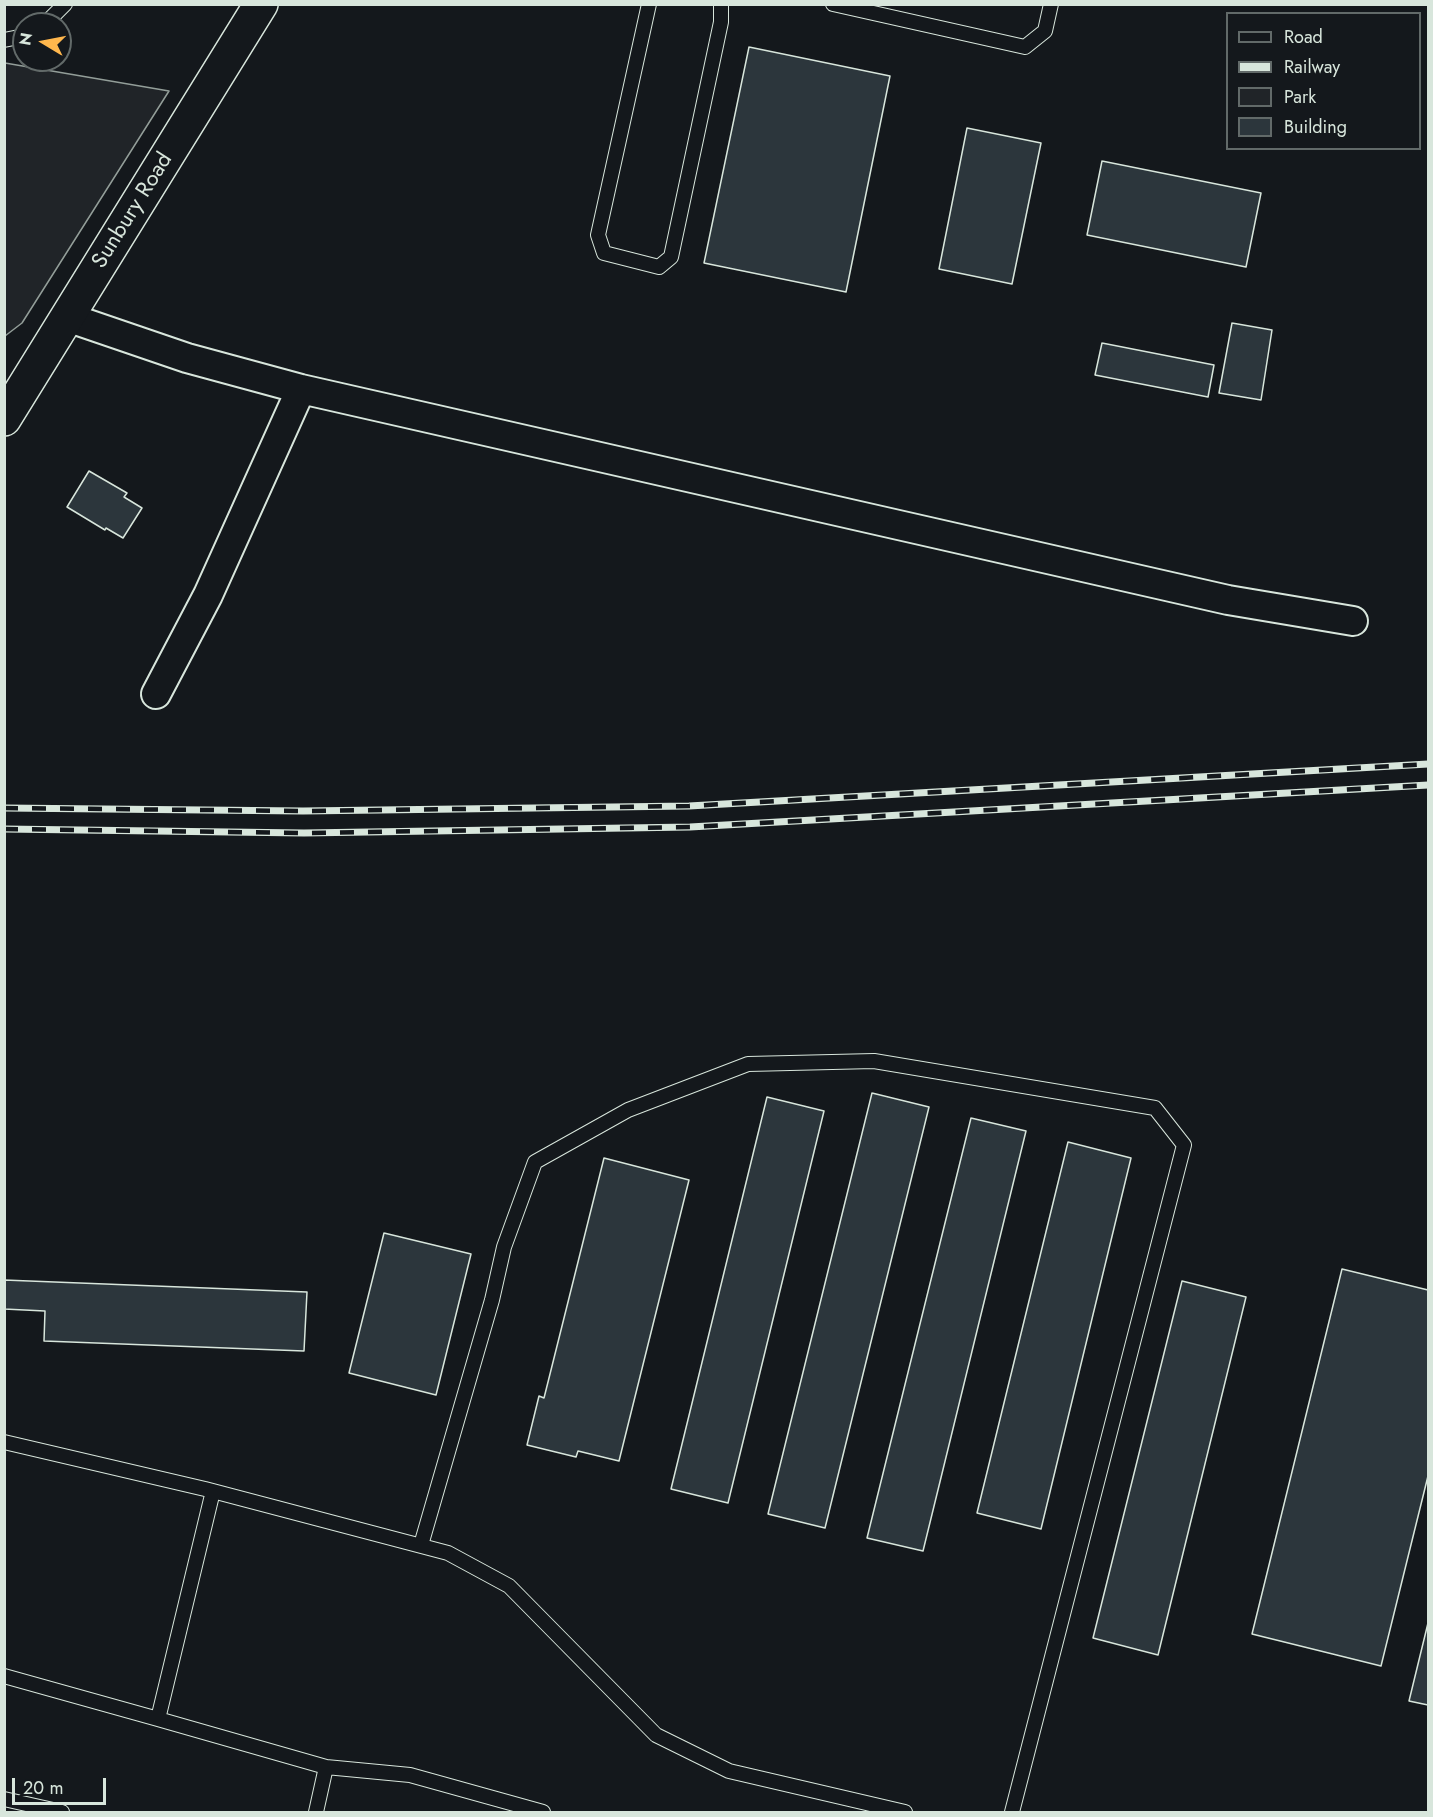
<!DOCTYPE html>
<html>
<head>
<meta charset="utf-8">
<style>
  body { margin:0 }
  #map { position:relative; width:1433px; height:1817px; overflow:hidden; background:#14181c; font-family:Jost,sans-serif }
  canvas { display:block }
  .frame { position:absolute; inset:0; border:6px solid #d8e6dc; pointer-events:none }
  .legend { position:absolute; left:1226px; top:12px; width:195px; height:138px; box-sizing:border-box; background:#14181c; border:2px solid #626a69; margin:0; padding:8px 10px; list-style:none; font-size:18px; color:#d8e6dc }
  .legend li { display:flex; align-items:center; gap:12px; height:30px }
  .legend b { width:30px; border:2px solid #626a69 }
  .north { position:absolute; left:12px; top:12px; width:60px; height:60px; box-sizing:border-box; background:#14181c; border:2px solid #626a69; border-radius:50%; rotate:280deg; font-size:16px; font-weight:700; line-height:24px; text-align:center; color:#d8e6dc }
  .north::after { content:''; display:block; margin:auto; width:21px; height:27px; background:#ffb74d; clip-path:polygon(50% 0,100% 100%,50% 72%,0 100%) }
  .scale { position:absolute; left:12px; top:1778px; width:94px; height:27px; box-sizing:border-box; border:3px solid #d8e6dc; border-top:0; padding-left:8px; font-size:18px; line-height:21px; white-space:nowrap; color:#d8e6dc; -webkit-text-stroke:4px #14181c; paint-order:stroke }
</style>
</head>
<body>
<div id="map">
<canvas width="1433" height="1817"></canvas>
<div class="frame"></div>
<ul class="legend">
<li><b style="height:8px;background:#14181c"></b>Road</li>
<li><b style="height:8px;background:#d8e6dc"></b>Railway</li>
<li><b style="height:16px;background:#202428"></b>Park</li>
<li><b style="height:16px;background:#2c363c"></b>Building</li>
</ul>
<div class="north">N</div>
<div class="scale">20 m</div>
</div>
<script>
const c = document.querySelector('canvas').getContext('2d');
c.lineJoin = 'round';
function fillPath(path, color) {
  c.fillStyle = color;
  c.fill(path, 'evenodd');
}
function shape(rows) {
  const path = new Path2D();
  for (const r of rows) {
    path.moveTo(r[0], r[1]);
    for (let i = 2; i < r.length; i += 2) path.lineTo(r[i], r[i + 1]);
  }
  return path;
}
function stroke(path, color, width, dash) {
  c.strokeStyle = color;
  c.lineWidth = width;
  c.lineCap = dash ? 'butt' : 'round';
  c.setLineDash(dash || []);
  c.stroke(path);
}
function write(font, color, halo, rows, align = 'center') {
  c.font = font + ' Jost,sans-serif';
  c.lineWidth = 4.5;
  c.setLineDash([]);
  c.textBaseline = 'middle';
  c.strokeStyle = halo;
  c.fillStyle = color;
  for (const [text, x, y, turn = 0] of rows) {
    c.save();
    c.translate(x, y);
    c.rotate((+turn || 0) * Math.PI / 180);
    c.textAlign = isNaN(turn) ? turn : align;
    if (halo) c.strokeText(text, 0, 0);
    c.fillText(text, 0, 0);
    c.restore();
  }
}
const green = shape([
  [5,63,169,91,22,323,5,336,5,63]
]);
const building = shape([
  [749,47,890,76,846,292,704,263,749,47],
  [967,128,1041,143,1012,284,939,269,967,128],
  [1102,161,1261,193,1246,267,1087,235,1102,161],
  [1232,323,1272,330,1261,400,1219,393,1232,323],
  [1102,343,1214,365,1208,397,1095,375,1102,343],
  [89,471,127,493,124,497,142,508,123,538,106,528,105,530,67,507,89,471],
  [872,1093,929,1107,825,1528,768,1514,872,1093],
  [767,1097,824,1111,728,1503,671,1489,767,1097],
  [971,1118,1026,1131,923,1551,867,1538,971,1118],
  [1068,1142,1131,1158,1041,1529,977,1513,1068,1142],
  [604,1158,689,1180,619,1461,578,1451,576,1457,527,1445,539,1396,544,1398,604,1158],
  [384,1233,471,1254,436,1395,349,1373,384,1233],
  [1342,1269,1428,1290,1428,1476,1381,1666,1252,1634,1342,1269],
  [4,1280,307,1292,304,1351,44,1341,45,1311,4,1309,4,1280],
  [1182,1281,1246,1297,1158,1655,1093,1638,1182,1281],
  [1428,1623,1428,1705,1409,1701,1428,1623]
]);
const service = shape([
  [649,4,598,235,604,253,659,267,671,257,721,22,721,4],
  [833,4,1025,47,1045,31,1051,4],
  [45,24,65,4],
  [4,40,24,36],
  [4,1442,205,1489,448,1553,509,1586,656,1735,729,1771,905,1812],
  [421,1545,492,1300,504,1247,535,1162,628,1110,748,1064,874,1061,1155,1108,1184,1145,1012,1812],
  [4,1676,158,1719,213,1491],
  [158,1719,326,1767,316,1812],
  [326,1767,410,1775,543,1812],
  [4,1799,62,1812]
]);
const minor = shape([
  [67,317,187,358,301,389,1228,600,1353,621],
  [156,694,208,595,301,389]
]);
const trunk = shape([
  [4,419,261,4]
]);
const rail = shape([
  [4,808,303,811,689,806,1428,764],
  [4,829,304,833,690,827,1428,785]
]);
const streetNames = [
  ["Sunbury Road",133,211,-58]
];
fillPath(green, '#202428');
stroke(green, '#939e99', 1.5);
fillPath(building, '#2c363c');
stroke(building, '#d8e6dc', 1.5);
stroke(service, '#d8e6dc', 16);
stroke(minor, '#d8e6dc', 32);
stroke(trunk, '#d8e6dc', 36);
stroke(service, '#14181c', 14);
stroke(minor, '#14181c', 28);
stroke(trunk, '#14181c', 33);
stroke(rail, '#d8e6dc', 7);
stroke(rail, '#14181c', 4.5, [14]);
write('22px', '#d8e6dc', '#14181c', streetNames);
</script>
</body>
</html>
